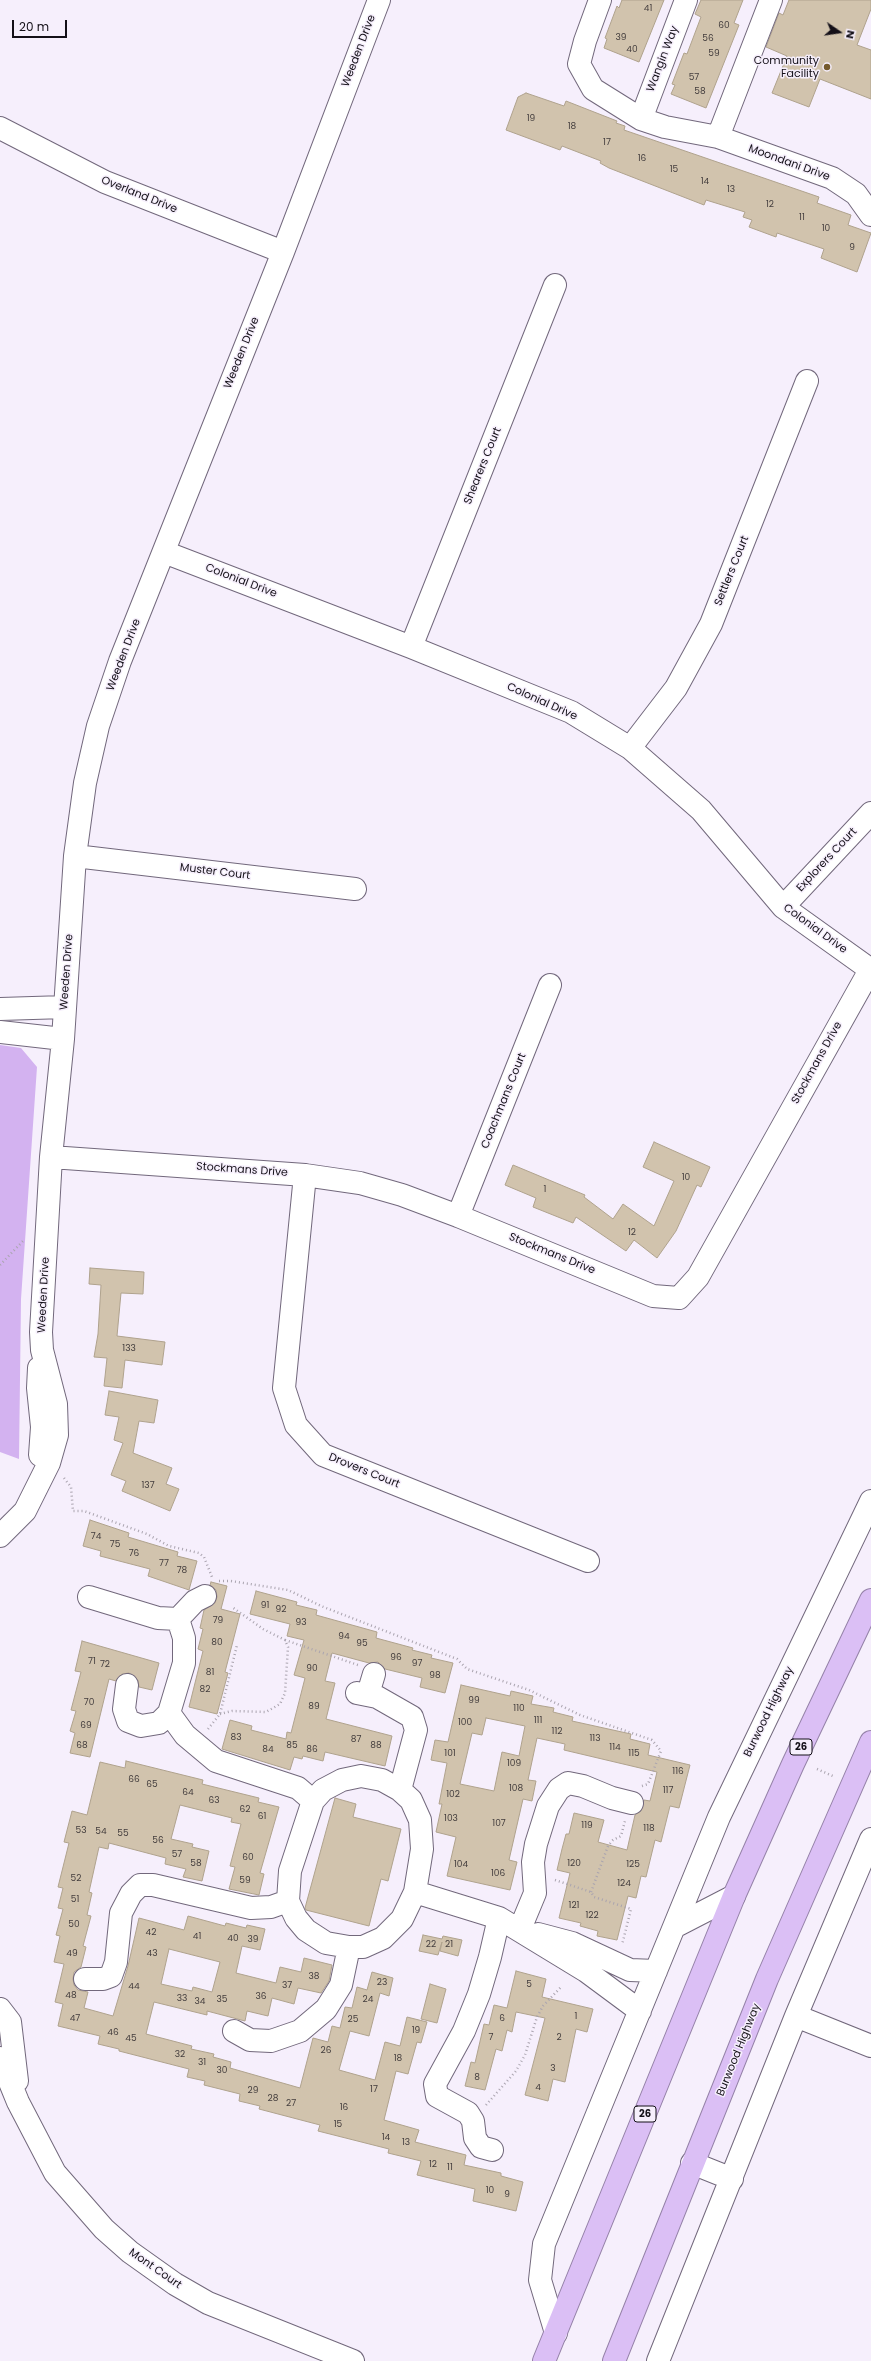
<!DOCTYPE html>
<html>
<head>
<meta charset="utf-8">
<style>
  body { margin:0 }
  #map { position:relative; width:871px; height:2361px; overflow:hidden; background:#f6effc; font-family:Poppins,sans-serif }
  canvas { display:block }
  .north { position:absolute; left:819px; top:12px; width:40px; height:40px; -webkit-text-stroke:3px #f6effc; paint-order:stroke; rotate:103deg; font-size:11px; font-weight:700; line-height:16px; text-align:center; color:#141018 }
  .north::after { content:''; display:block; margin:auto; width:14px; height:18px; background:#141018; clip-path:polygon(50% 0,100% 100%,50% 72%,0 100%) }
  .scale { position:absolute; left:12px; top:20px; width:55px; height:18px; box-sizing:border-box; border:2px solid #141018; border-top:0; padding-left:5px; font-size:12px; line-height:14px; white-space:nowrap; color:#141018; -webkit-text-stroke:3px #f6effc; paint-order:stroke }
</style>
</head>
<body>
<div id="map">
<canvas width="871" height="2361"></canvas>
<div class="north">N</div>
<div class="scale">20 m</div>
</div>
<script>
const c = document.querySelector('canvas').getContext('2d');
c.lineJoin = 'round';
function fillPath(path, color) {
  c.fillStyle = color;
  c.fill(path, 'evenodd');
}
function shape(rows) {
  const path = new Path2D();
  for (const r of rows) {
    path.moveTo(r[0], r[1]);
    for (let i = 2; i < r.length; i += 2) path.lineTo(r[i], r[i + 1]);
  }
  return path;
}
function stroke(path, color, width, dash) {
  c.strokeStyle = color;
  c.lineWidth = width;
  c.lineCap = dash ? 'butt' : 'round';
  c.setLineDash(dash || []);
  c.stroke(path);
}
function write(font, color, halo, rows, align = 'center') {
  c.font = font + ' Poppins,sans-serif';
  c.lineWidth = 3;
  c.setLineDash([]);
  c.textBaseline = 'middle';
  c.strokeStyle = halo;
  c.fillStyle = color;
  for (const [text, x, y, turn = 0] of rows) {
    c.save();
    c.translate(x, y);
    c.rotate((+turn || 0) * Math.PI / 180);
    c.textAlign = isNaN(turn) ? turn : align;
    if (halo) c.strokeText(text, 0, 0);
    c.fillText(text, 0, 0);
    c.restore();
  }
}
const green = shape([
  [0,1045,21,1048,37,1067,21,1299,19,1459,0,1452]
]);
const building = shape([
  [622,0,664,0,639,62,604,48,607,39,605,38,617,6,619,8,622,0],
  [701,0,743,0,734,23,739,25,706,108,671,94,675,85,672,84,684,53,687,54,701,17,695,14,701,0],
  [789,0,871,0,871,9,857,45,871,50,871,99,820,79,809,107,772,93,787,56,766,47,779,13,783,15,789,0],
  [526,93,564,106,566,101,617,121,616,123,625,126,624,130,819,197,817,203,851,215,848,225,871,233,857,272,821,258,824,249,777,233,776,237,749,227,752,220,743,217,745,212,706,200,704,205,609,168,600,163,601,161,562,146,560,150,506,130,518,97,526,93],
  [654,1142,710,1167,701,1187,697,1185,676,1231,657,1258,634,1240,626,1251,576,1217,573,1223,533,1207,536,1198,505,1185,513,1165,585,1195,584,1197,613,1219,623,1204,654,1226,674,1181,643,1167,654,1142],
  [90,1268,144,1272,143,1294,121,1293,117,1336,165,1342,162,1365,125,1360,122,1388,104,1386,107,1358,94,1357,98,1334,101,1285,89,1284,90,1268],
  [109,1391,158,1400,154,1423,139,1421,133,1453,172,1468,166,1484,179,1489,170,1511,122,1491,126,1481,111,1475,123,1443,114,1440,119,1417,105,1415,109,1391],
  [90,1520,129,1533,128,1537,178,1552,177,1556,197,1561,189,1590,148,1576,150,1569,100,1556,101,1551,83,1546,90,1520],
  [211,1582,227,1586,221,1609,240,1614,225,1672,228,1673,217,1714,189,1707,203,1651,198,1649,203,1629,200,1628,204,1610,215,1603,217,1597,216,1590,210,1585,211,1582],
  [256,1591,297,1602,296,1605,317,1610,316,1615,377,1632,376,1638,413,1648,412,1650,432,1655,431,1658,453,1663,445,1693,420,1687,422,1678,385,1669,378,1662,369,1663,332,1653,325,1681,335,1683,326,1719,392,1736,385,1766,325,1752,323,1761,303,1756,302,1759,294,1757,290,1770,222,1749,230,1720,252,1726,251,1730,286,1739,287,1732,291,1733,305,1678,294,1675,304,1640,287,1636,290,1624,250,1614,256,1591],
  [82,1641,159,1663,152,1690,139,1687,138,1680,129,1673,122,1674,116,1681,109,1679,90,1757,70,1753,75,1733,70,1731,76,1711,71,1710,81,1672,75,1671,82,1641],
  [461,1685,510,1696,511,1691,533,1696,531,1704,554,1708,553,1712,573,1717,572,1721,631,1734,630,1739,650,1744,648,1755,690,1765,679,1808,670,1806,661,1842,655,1840,646,1877,641,1876,636,1898,628,1896,617,1940,597,1936,598,1931,580,1926,581,1923,559,1918,570,1873,557,1870,562,1849,566,1834,569,1834,574,1813,604,1820,598,1842,627,1850,635,1815,641,1811,644,1800,650,1801,657,1772,564,1750,565,1744,537,1738,528,1780,536,1781,532,1801,523,1799,509,1860,517,1862,510,1890,447,1876,456,1837,436,1832,442,1804,439,1804,447,1763,431,1760,435,1740,448,1742,461,1685],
  [486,1718,525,1726,519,1756,502,1752,494,1791,460,1784,472,1733,482,1735,486,1718],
  [126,1761,203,1780,202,1784,259,1798,258,1802,279,1807,260,1873,264,1874,259,1895,229,1889,235,1867,230,1866,241,1824,231,1822,232,1818,180,1805,171,1839,193,1844,192,1847,209,1851,202,1881,183,1877,186,1869,165,1864,166,1858,109,1843,108,1849,99,1847,89,1892,92,1893,87,1915,91,1916,83,1946,86,1947,81,1967,74,1972,73,1979,74,1985,78,1990,88,1992,84,2008,113,2016,128,1966,139,1918,184,1930,188,1916,225,1926,226,1923,246,1928,247,1925,265,1929,260,1950,242,1946,236,1973,276,1983,280,1967,301,1972,304,1958,332,1965,329,1981,321,1993,298,1988,294,2004,272,1998,268,2016,247,2011,245,2021,207,2011,207,2015,154,2002,146,2034,192,2046,191,2049,214,2054,213,2057,231,2062,230,2068,300,2088,313,2038,328,2042,332,2026,340,2028,345,2007,352,2008,357,1987,367,1990,372,1972,393,1978,389,1996,380,1993,369,2036,350,2031,339,2070,375,2080,385,2042,400,2046,407,2017,427,2022,421,2043,417,2042,408,2074,396,2071,384,2120,419,2130,415,2142,466,2155,464,2165,501,2173,501,2176,523,2182,516,2211,473,2201,475,2189,417,2175,421,2161,388,2153,389,2149,318,2131,320,2125,259,2109,260,2106,239,2101,240,2094,204,2085,205,2081,187,2077,189,2069,119,2051,119,2049,98,2044,100,2036,58,2026,63,2004,55,2002,64,1964,54,1962,60,1936,56,1935,63,1909,58,1908,63,1888,58,1887,69,1843,64,1842,72,1811,87,1815,100,1762,125,1768,126,1761],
  [169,1949,220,1962,212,1992,193,1987,192,1991,161,1984,169,1949],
  [335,1798,356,1804,353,1817,401,1829,388,1881,381,1879,369,1926,306,1910,305,1908,335,1798],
  [423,1935,442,1939,443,1936,462,1940,458,1956,440,1951,442,1942,438,1955,419,1951,423,1935],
  [516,1971,546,1979,542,1997,593,2009,587,2032,576,2029,565,2082,553,2079,548,2101,525,2095,545,2018,516,2012,512,2032,507,2030,502,2051,496,2049,485,2090,465,2086,471,2062,475,2063,484,2024,489,2025,494,2005,507,2008,516,1971],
  [430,1984,446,1989,437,2023,421,2019,430,1984]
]);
const path = shape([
  [0,1265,24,1240],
  [64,1478,71,1487,73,1511,84,1511,147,1534,169,1546,199,1553,204,1557,212,1577],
  [219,1581,231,1581,288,1590,321,1606,457,1659,467,1669,529,1690,580,1715,652,1740,661,1751,648,1784,642,1786],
  [285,1640,358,1665],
  [220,1714,232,1711,266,1712,280,1704,285,1693,288,1647,285,1640,263,1629,232,1607],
  [208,1729,220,1714,237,1645],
  [817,1769,835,1777],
  [555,1880,591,1892,594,1897,631,1909,622,1945],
  [591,1892,608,1846,613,1840,621,1836,625,1821],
  [486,2105,516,2071,525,2055,537,2017,543,2006,562,1986]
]);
const minor = shape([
  [600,0,585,41,579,64,593,89,641,119,665,127,718,137,832,178,856,194,871,215],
  [641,119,686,0],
  [0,128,105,182,283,252],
  [718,137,771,0],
  [164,552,411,647,571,712,630,748,701,810,783,907,871,970],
  [411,647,555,285],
  [630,748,676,688,711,624,807,381],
  [75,856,355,889],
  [783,907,871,813],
  [0,1009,65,1007],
  [0,1032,63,1039],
  [51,1157,305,1175,360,1183,402,1195,458,1216,653,1296,679,1298,698,1277,870,970],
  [305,1175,284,1388,296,1425,323,1455,588,1561],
  [458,1216,550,985],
  [39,1368,38,1388,42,1427,40,1455],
  [0,1536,25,1511,49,1463,57,1435,56,1404,42,1350,41,1332,51,1157,63,1039,75,856,85,783,98,726,120,661,283,252,379,0],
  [89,1597,158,1618,178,1619,195,1601,205,1596],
  [127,1685,124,1709,128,1721,141,1726,159,1723,169,1713,184,1663,184,1638,178,1619],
  [357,1693,377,1697,412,1717,416,1730,400,1790],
  [368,1694,374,1674],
  [169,1713,185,1735,216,1761,298,1788,313,1801],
  [361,1776,382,1780,400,1790,411,1800,420,1820,422,1849,415,1892,402,1919,383,1938,363,1947,349,1947,326,1943,306,1930,296,1918,288,1901,290,1871,313,1801,323,1790,342,1780,361,1776],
  [415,1892,499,1918,586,1971,640,2011],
  [674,1927,734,1896],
  [520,1929,535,1893,533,1862,536,1844,548,1806,559,1789,568,1783,583,1786,612,1798,632,1803],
  [538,1934,572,1943,630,1970,656,1971],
  [85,1979,103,1979,111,1976,116,1962,121,1913,131,1894,140,1885,153,1885,251,1908,271,1907,288,1901],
  [0,2009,10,2022,17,2081],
  [796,2016,871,2046],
  [234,2031,250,2040,271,2041,300,2031,326,2009,341,1985,349,1947],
  [0,2058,18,2102,55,2173,104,2229,130,2252,175,2284,208,2303,353,2361],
  [492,2150,481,2147,475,2138,473,2121,468,2113,437,2096,435,2084,464,2031,479,1994,490,1957,499,1918],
  [692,2163,732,2179],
  [556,2333,540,2280,544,2244,719,1817,871,1501],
  [658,2361,796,2016,871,1839]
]);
const highway = shape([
  [544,2361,734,1896,793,1764,871,1600],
  [614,2361,767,1979,871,1742]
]);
const markers = [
  [827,67,4,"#755a2c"]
];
const numberNames = [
  ["41",648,9],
  ["60",724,26],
  ["39",621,38],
  ["56",708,39],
  ["40",632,50],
  ["59",714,54],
  ["57",694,78],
  ["58",700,92],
  ["19",531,119],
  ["18",572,127],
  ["17",607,143],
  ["16",642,159],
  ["15",674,170],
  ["14",705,182],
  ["13",731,190],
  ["12",770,205],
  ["11",802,218],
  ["10",826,229],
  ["9",852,248],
  ["10",686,1178],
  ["1",545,1190],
  ["12",632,1233],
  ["133",129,1349],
  ["137",148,1486],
  ["74",96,1537],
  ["75",115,1545],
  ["76",134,1554],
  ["77",164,1564],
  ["78",182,1571],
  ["91",265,1606],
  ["92",281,1610],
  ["79",218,1621],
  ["93",301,1623],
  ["94",344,1637],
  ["80",217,1643],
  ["95",362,1644],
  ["96",396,1658],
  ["71",92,1662],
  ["97",417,1664],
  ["72",105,1665],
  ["90",312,1669],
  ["81",210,1673],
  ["98",435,1676],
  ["82",205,1690],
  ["99",474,1701],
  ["70",89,1703],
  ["89",314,1707],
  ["110",519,1709],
  ["111",538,1721],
  ["100",465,1723],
  ["69",86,1726],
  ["112",557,1732],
  ["83",236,1738],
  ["113",595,1739],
  ["87",356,1740],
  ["68",82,1746],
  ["85",292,1746],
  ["88",376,1746],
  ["114",615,1748],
  ["84",268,1750],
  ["86",312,1750],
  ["101",450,1754],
  ["115",634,1754],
  ["109",514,1764],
  ["116",678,1772],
  ["66",134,1780],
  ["65",152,1785],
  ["108",516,1789],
  ["117",668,1791],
  ["64",188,1793],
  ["102",453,1795],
  ["63",214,1801],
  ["62",245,1810],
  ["61",262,1817],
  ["103",451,1819],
  ["107",499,1824],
  ["119",587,1826],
  ["118",649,1829],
  ["53",81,1831],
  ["54",101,1832],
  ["55",123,1834],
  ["56",158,1841],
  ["57",177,1855],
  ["60",248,1858],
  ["58",196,1864],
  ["120",574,1864],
  ["104",461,1865],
  ["125",633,1865],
  ["106",498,1874],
  ["52",76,1879],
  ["59",245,1881],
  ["124",624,1884],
  ["51",75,1900],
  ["121",574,1906],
  ["122",592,1916],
  ["50",74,1925],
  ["42",151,1933],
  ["41",197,1937],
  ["40",233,1939],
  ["39",253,1940],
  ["22",431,1945],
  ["21",449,1945],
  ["49",72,1954],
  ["43",152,1954],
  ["38",314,1977],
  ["23",382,1983],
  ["5",529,1985],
  ["37",287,1986],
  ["44",134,1987],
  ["48",71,1996],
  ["36",261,1997],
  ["33",182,1999],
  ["35",222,2000],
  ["24",368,2000],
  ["34",200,2002],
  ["1",576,2017],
  ["47",75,2019],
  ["6",502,2019],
  ["25",353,2020],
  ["19",416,2031],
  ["46",113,2033],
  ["7",491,2038],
  ["2",559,2038],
  ["45",131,2039],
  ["26",326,2051],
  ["32",180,2055],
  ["18",398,2059],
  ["31",202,2063],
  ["3",553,2069],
  ["30",222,2071],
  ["8",477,2078],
  ["4",538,2088],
  ["17",374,2090],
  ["29",253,2091],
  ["28",273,2099],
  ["27",291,2104],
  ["16",344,2108],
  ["15",338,2125],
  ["14",386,2138],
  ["13",406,2143],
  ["12",433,2165],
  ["11",450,2168],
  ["10",490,2191],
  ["9",507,2195]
];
const shields = [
  [801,1747,22],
  [645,2114,22]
];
const shieldNames = [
  ["26",801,1747],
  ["26",645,2114]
];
const streetNames = [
  ["Weeden Drive",359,51,-69],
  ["Wangin Way",663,59,-69],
  ["Moondani Drive",789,163,20],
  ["Overland Drive",139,195,22],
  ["Weeden Drive",242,353,-68],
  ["Shearers Court",483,466,-68],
  ["Settlers Court",732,571,-68],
  ["Colonial Drive",241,581,21],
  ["Weeden Drive",124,655,-69],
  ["Colonial Drive",542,702,24],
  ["Explorers Court",827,860,-47],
  ["Muster Court",215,872,7],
  ["Colonial Drive",815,929,36],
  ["Weeden Drive",67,972,-86],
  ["Stockmans Drive",817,1063,-61],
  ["Coachmans Court",504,1101,-68],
  ["Stockmans Drive",242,1170,4],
  ["Stockmans Drive",552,1254,22],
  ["Weeden Drive",44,1295,-87],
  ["Drovers Court",364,1471,22],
  ["Burwood Highway",769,1712,-64],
  ["Burwood Highway",739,2050,-68],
  ["Mont Court",155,2269,35]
];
const poiNames = [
  ["Community",819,61],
  ["Facility",819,74]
];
fillPath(green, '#d3b2f0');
fillPath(building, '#d1c3ad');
stroke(building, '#afa28d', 1);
stroke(minor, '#72687c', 24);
stroke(highway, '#9582a8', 24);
stroke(path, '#aaa4af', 2.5, [1, 3]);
stroke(minor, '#fff', 22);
stroke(highway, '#dbbff5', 22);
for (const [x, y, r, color] of markers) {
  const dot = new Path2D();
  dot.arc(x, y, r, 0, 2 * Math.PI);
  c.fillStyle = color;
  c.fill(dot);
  stroke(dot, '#f6effc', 1.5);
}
write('9px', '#433d3d', null, numberNames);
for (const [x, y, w] of shields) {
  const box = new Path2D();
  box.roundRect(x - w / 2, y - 8, w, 16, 3);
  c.fillStyle = '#f6effc';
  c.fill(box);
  stroke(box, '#141018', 1);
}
write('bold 10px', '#141018', null, shieldNames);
write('11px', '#141018', '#f6effc', streetNames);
write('11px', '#141018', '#f6effc', poiNames, 'right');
</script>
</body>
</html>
